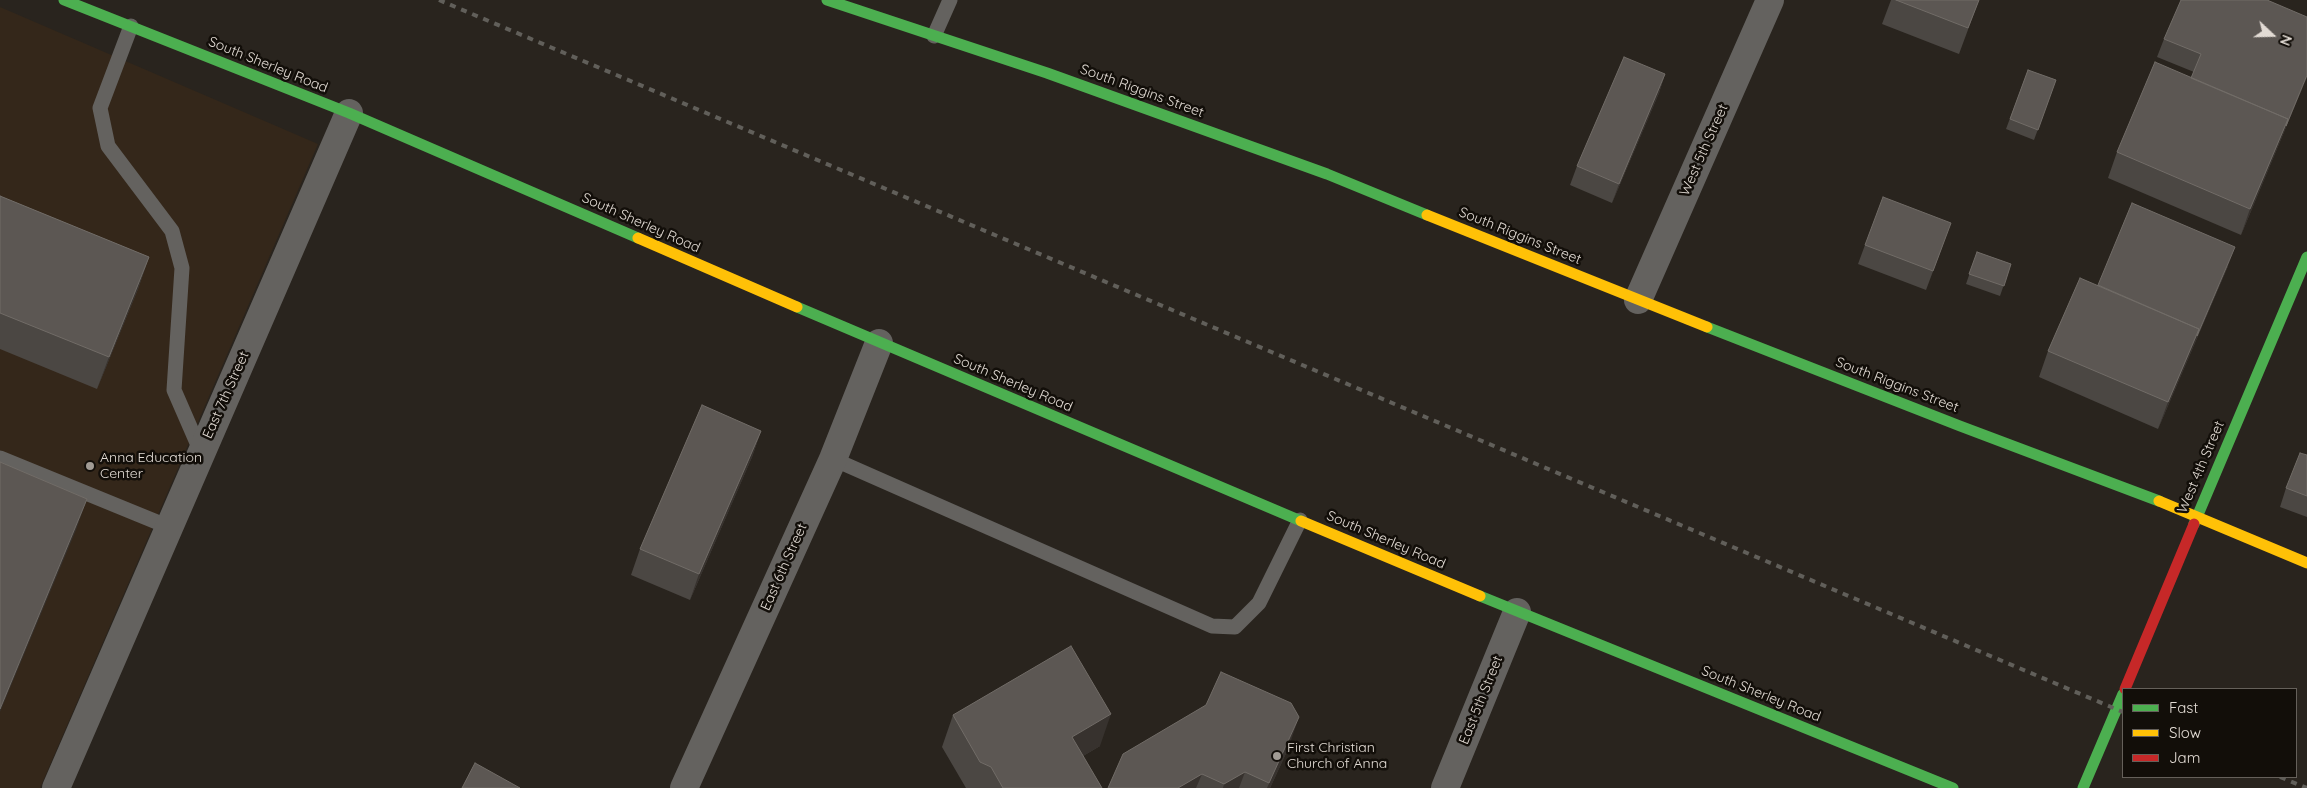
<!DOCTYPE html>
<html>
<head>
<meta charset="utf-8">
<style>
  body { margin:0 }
  #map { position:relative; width:2307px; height:788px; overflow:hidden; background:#29241e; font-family:Quicksand,sans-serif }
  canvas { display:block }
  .legend { position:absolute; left:2122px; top:688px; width:175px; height:90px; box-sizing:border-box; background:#120e09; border:1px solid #65605a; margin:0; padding:6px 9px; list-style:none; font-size:15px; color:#e2dbd4 }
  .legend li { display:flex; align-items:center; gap:10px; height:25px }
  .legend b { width:25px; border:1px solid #65605a }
  .north { position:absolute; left:2247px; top:10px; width:50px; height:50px; -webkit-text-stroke:4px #120e09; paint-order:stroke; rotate:111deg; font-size:14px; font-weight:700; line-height:20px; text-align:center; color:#e2dbd4 }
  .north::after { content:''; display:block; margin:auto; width:18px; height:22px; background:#e2dbd4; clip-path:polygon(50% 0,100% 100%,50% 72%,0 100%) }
</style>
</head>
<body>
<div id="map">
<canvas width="2307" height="788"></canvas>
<ul class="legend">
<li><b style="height:6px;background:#4caf50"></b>Fast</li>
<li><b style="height:6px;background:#ffc107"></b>Slow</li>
<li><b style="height:6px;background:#c62828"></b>Jam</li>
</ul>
<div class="north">N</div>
</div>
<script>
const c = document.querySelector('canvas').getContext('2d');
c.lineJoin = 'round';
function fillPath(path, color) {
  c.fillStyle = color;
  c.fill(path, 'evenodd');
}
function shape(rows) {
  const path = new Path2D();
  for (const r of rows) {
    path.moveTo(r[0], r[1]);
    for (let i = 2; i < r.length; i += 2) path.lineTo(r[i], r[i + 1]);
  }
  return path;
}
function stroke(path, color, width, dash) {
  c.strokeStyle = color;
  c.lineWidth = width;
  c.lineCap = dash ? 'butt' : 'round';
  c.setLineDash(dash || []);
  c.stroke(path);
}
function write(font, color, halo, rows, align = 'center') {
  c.font = font + ' Quicksand,sans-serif';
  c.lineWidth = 5;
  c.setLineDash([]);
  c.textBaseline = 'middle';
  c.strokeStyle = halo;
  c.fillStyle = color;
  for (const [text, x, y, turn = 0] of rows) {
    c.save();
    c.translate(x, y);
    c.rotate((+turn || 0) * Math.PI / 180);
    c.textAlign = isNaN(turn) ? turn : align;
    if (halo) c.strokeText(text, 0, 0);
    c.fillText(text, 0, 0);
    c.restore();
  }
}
const built = shape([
  [0,7,318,144,40,788,0,788]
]);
const lane = shape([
  [131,26,100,108,108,146,172,231,182,268,174,390,201,452],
  [934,36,950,0],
  [0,458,169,527],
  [833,459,1212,626,1235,627,1259,603,1300,520]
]);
const street = shape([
  [1638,300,1770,0],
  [56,788,349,113],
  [684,788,833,459,879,343],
  [1445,788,1517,612]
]);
const fast = shape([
  [64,0,349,113,638,238],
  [827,0,1047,73,1327,174,1427,215],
  [797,307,1301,521],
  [1707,327,1960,426,2159,501],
  [2194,524,2307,257],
  [1480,596,1953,788],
  [2083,788,2123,694]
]);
const slow = shape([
  [1427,215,1707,327],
  [638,238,797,307],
  [2159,501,2307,563],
  [1301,521,1480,596]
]);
const jam = shape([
  [2125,689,2194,524]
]);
const rail = shape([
  [439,0,2123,712],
  [2280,777,2307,788]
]);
const wall = shape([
  [1891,0,1979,0,1959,54,1882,24],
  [2164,39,2307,77,2241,235,2108,178,2117,152,2191,78,2194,72,2157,57],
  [2028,70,2056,80,2034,140,2006,129],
  [1665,74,1659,93,1612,203,1570,185,1577,166],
  [0,196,149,257,138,289,97,389,0,349],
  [1944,242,1926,290,1858,264,1865,245],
  [1977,252,2011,264,2000,296,1966,284],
  [2228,266,2158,429,2039,377,2048,351,2098,285],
  [761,431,752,457,690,600,631,575,640,549],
  [2307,455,2307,517,2280,507,2286,488],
  [953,715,1100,746,1083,756,1102,788,966,788,942,747],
  [1288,749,1270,788,1108,788]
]);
const shadedWall = shape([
  [1665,74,1659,93,1612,203,1619,184],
  [2307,75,2307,77,2241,235,2250,209],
  [2235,247,2228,266,2158,429,2168,402],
  [149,257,138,289,97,389,109,357],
  [761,431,752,457,690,600,699,574],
  [87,499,76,530,0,712,0,709],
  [1111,714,1100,746,1061,769,1072,737],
  [1299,717,1288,749,1270,788,1267,788],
  [1245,772,1239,788,1223,788,1224,784],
  [1202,774,1196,788,1178,788]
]);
const building = shape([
  [1896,0,1979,0,1968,28,1896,0],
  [2181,0,2267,0,2307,17,2307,75,2286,126,2288,119,2191,78,2201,54,2164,39,2181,0],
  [1624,57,1665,74,1619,184,1577,166,1624,57],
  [2155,62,2288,119,2250,209,2117,152,2155,62],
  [2028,70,2056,80,2038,130,2010,119,2028,70],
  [0,196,149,257,109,357,0,313,0,196],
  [1883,197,1951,223,1933,271,1865,245,1883,197],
  [2132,203,2235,247,2197,336,2199,329,2098,285,2132,203],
  [1977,252,2011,264,2004,286,1969,274,1977,252],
  [2080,278,2199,329,2168,402,2048,351,2080,278],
  [702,405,761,431,699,574,640,549,702,405],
  [2300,453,2307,455,2307,496,2286,488,2300,453],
  [0,462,87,499,0,709,0,462],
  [1071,646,1111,714,1072,737,1102,788,1003,788,991,767,980,762,953,715,1071,646],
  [1221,672,1291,703,1299,717,1269,783,1245,772,1224,784,1202,774,1178,788,1108,788,1123,754,1206,705,1221,672],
  [475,763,520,788,462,788,475,763]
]);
const markers = [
  [90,466,5,"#a19b94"],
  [1277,756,5,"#a19b94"]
];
const streetNames = [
  ["South Sherley Road",268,65,22],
  ["South Riggins Street",1142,91,20],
  ["West 5th Street",1704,150,-66],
  ["South Sherley Road",641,223,24],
  ["South Riggins Street",1520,236,22],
  ["South Sherley Road",1013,383,23],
  ["South Riggins Street",1897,385,21],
  ["East 7th Street",226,395,-66],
  ["West 4th Street",2201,467,-67],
  ["South Sherley Road",1386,540,23],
  ["East 6th Street",784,567,-66],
  ["South Sherley Road",1761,694,22],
  ["East 5th Street",1481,700,-68]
];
const poiNames = [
  ["Anna Education",100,458],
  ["Center",100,474],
  ["First Christian",1287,748],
  ["Church of Anna",1287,764]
];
fillPath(built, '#34271a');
stroke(lane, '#64625f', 15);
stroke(street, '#64625f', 28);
stroke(fast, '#4caf50', 11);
stroke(slow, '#ffc107', 11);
stroke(jam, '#c62828', 11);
stroke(rail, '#615f5a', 4, [6, 6]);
fillPath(wall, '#4b4743');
fillPath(shadedWall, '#37322e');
fillPath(building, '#5c5753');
stroke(building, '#716c67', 1);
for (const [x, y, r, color] of markers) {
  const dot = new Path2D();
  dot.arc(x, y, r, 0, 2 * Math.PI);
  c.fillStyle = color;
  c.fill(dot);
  stroke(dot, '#120e09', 2);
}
write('14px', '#e2dbd4', '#120e09', streetNames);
write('14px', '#e2dbd4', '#120e09', poiNames, 'left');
</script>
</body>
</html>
